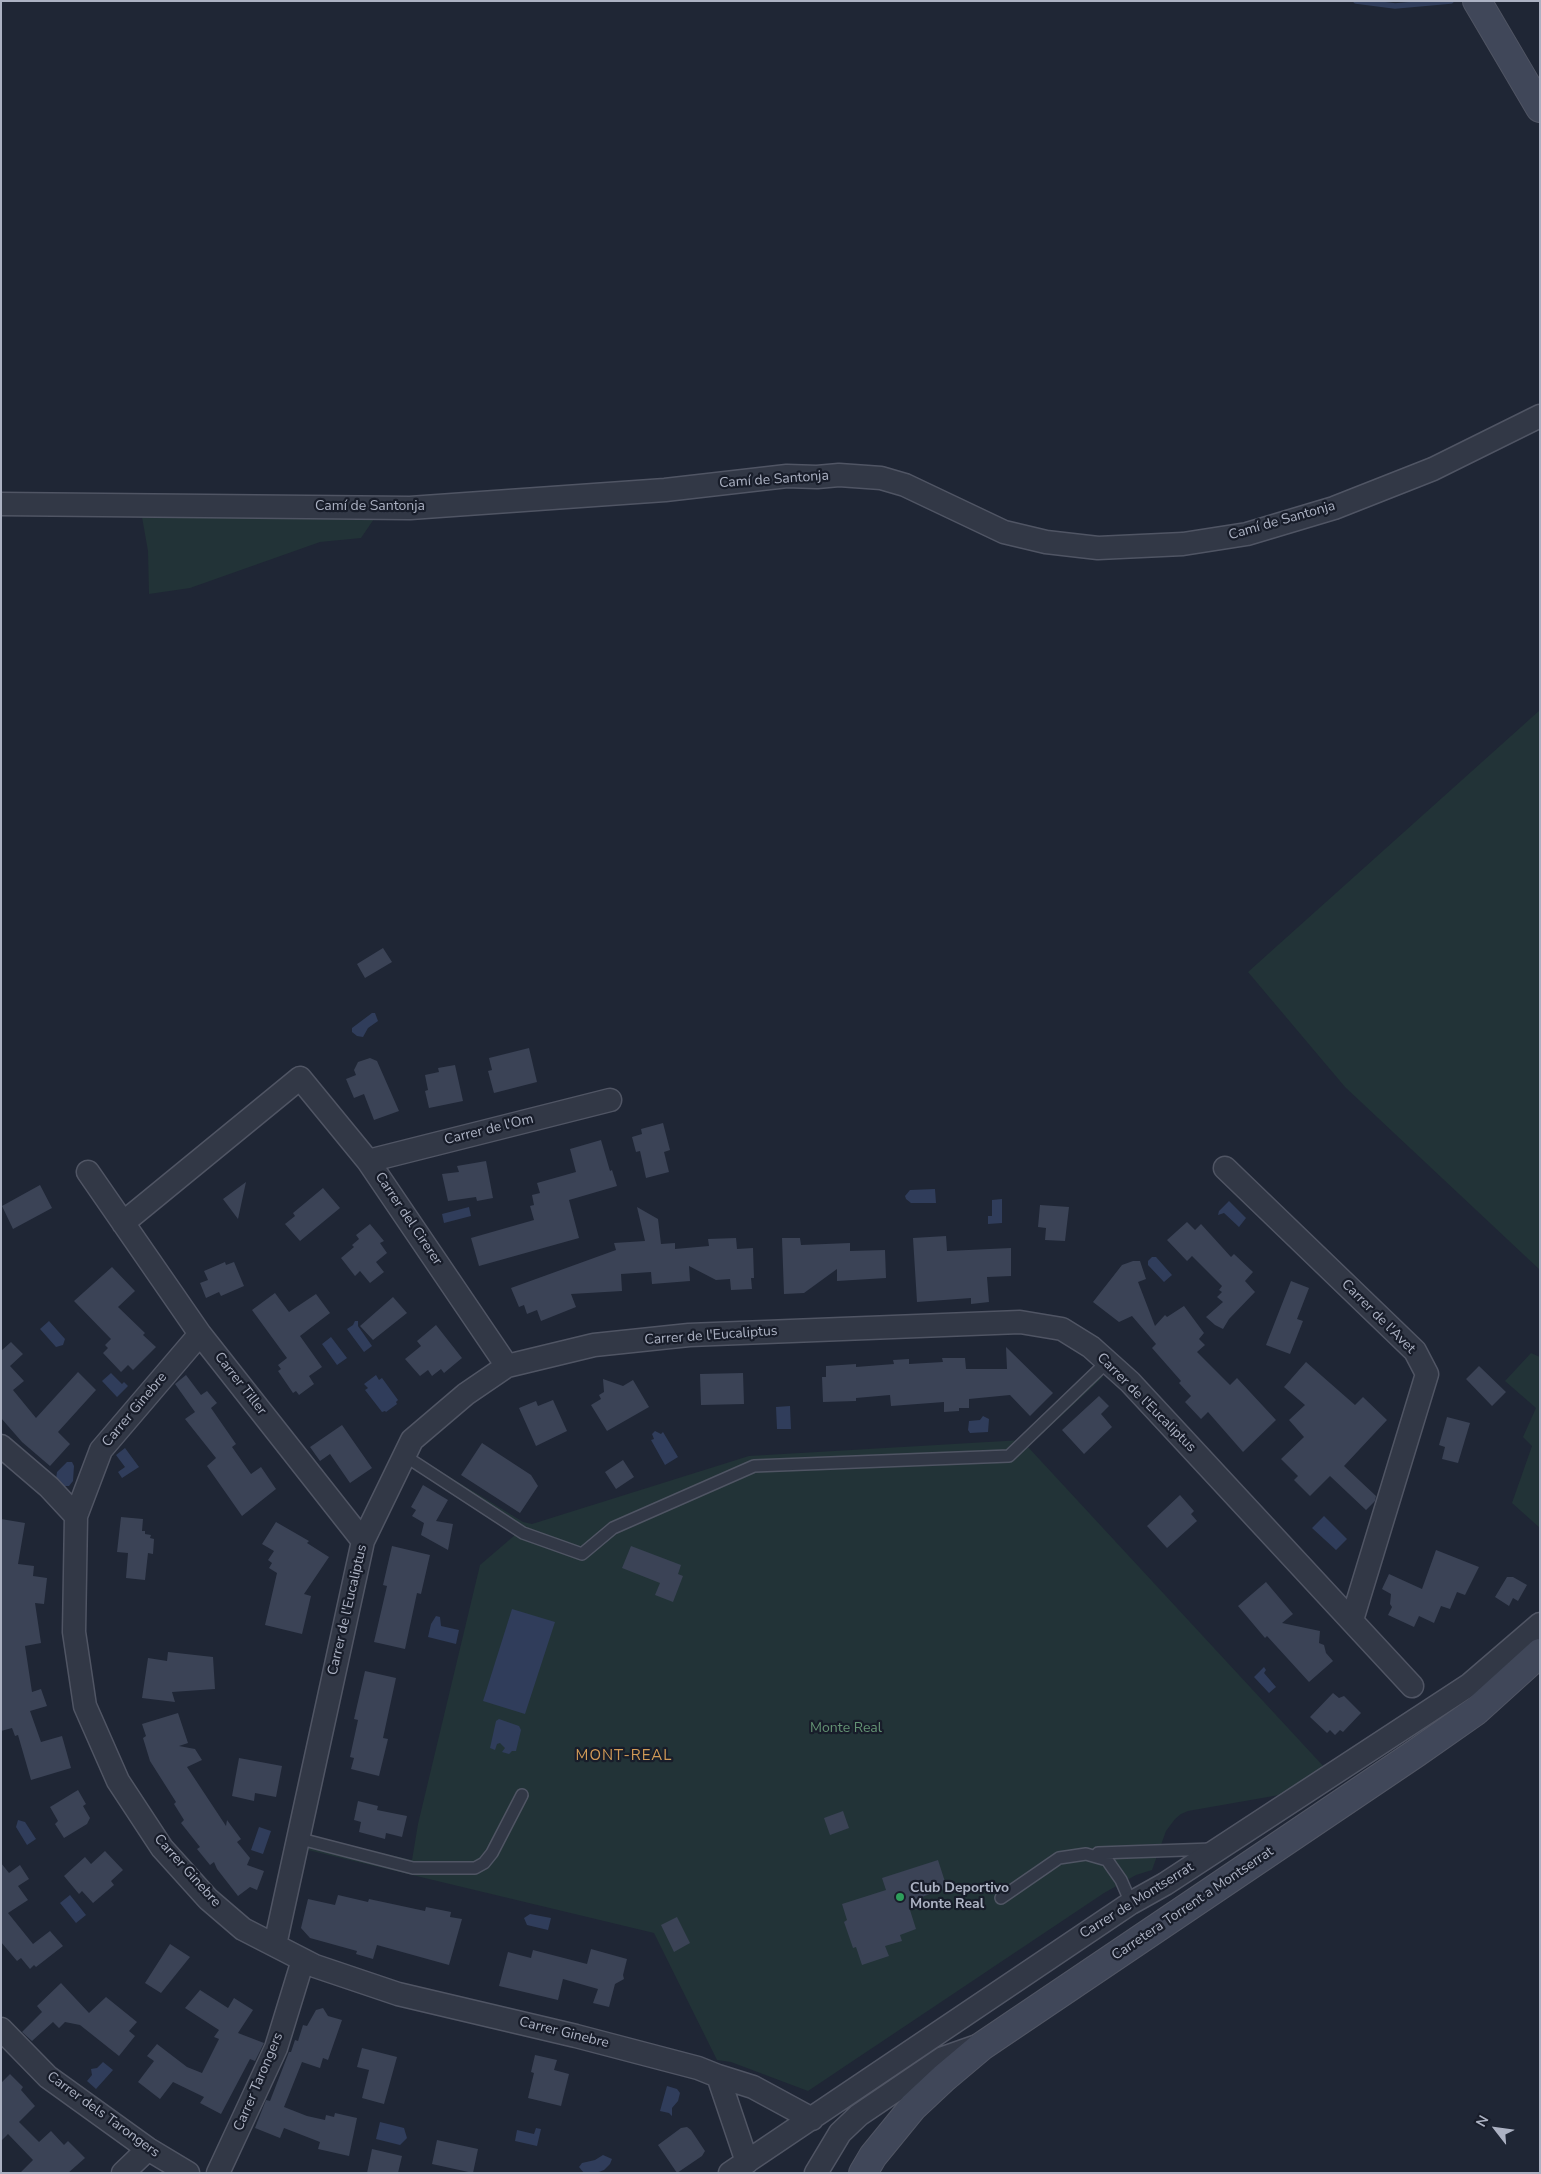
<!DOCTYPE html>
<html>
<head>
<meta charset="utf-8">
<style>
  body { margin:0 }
  #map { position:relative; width:1541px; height:2174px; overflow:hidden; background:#1f2635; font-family:"Nunito Sans",sans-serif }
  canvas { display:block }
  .frame { position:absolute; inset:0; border:2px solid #acb2c3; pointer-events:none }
  .north { position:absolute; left:1471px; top:2104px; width:50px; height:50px; -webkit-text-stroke:4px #181d2a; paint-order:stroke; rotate:300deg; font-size:14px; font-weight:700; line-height:20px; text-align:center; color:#acb2c3 }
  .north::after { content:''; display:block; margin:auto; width:18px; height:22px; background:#acb2c3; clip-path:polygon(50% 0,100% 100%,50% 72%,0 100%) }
</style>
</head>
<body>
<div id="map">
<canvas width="1541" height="2174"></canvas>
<div class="frame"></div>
<div class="north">N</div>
</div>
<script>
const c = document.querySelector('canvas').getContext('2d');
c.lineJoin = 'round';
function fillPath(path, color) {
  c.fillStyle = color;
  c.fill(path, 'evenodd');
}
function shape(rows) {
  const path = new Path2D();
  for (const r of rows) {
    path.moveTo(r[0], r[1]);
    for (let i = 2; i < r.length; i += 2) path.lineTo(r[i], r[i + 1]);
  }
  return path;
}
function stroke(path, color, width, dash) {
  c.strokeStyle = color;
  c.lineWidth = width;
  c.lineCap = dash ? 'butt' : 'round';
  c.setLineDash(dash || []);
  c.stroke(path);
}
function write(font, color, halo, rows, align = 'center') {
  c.font = font + ' "Nunito Sans",sans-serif';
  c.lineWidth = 4.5;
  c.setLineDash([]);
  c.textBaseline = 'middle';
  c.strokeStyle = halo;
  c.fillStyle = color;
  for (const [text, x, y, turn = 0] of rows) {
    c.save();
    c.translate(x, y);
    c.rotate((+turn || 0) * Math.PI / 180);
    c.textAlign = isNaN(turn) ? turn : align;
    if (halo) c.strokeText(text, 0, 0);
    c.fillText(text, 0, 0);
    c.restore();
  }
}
const green = shape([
  [376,516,361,538,320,542,190,588,149,594,148,551,142,517,237,518],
  [1540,710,1540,1270,1345,1087,1248,972],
  [1531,1353,1540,1357,1540,1528,1512,1503,1532,1446,1523,1437,1536,1408,1505,1381],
  [1094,1371,1103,1377,1028,1447,1325,1768,1319,1788,1188,1811,1181,1814,1175,1819,1166,1831,1152,1870,1136,1875,1104,1893,808,2091,731,2062,717,2060,654,1933,308,1850,311,1837,412,1860,418,1824,480,1565,515,1535,420,1472,415,1472,424,1461,523,1522,532,1524,749,1456,1022,1440]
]);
const water = shape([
  [372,1013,375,1013,378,1021,368,1028,363,1037,357,1036,352,1032,352,1028],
  [935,1189,936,1203,911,1203,906,1199,905,1196,910,1190],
  [1002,1199,1002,1223,988,1224,988,1216,992,1216,992,1200],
  [1229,1201,1246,1218,1239,1227,1224,1213,1218,1215,1219,1211],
  [469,1207,471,1216,444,1223,442,1214],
  [1152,1257,1156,1257,1172,1275,1164,1282,1148,1265,1148,1261],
  [49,1321,65,1339,63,1345,56,1347,40,1329],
  [355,1321,358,1321,358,1326,372,1346,364,1352,347,1329,353,1325],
  [331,1337,347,1358,337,1365,322,1344],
  [111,1373,122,1384,124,1382,128,1386,117,1397,102,1381],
  [376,1375,379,1380,382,1378,398,1400,396,1402,397,1404,386,1412,385,1411,382,1412,365,1390,368,1388,364,1384],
  [790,1406,791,1429,777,1429,776,1407],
  [983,1416,989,1419,988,1432,970,1433,968,1430,969,1421,980,1420],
  [655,1431,661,1434,663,1432,678,1457,665,1465,651,1440,654,1439,652,1434],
  [125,1448,139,1467,122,1478,118,1472,125,1467,116,1455],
  [67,1462,72,1462,74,1466,73,1481,69,1486,64,1486,56,1479,57,1472],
  [1324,1516,1347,1539,1336,1550,1312,1528],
  [512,1609,555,1622,525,1714,483,1701],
  [436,1616,440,1617,441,1626,459,1630,456,1644,428,1637,431,1624],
  [1264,1667,1266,1670,1264,1673,1276,1687,1269,1693,1254,1677],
  [499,1719,519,1726,521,1730,516,1751,512,1751,509,1754,502,1752,505,1748,500,1743,497,1744,495,1750,490,1748,496,1721],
  [18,1820,25,1822,36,1839,27,1845,16,1827],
  [259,1827,271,1831,263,1854,251,1850],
  [70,1895,86,1915,76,1923,60,1903],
  [530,1914,551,1918,548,1930,527,1925,524,1918],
  [103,2062,113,2070,96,2089,87,2081,92,2075,91,2069,97,2068],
  [667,2086,677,2089,680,2093,678,2101,672,2108,672,2116,669,2113,660,2111],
  [380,2122,404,2128,407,2138,400,2145,376,2139],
  [536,2128,541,2129,537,2146,515,2141,517,2130,534,2134],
  [603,2155,612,2159,610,2164,604,2170,596,2173,584,2173,579,2167,582,2163,595,2160]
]);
const stream = shape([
  [1356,1,1395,6,1451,1]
]);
const building = shape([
  [383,948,392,962,365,978,357,964],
  [529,1048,537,1082,494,1093,488,1071,492,1070,489,1058],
  [370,1058,377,1061,399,1111,374,1120,364,1094,354,1098,346,1079,356,1075,354,1070,358,1062],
  [455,1065,463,1101,429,1108,425,1091,428,1090,425,1075,439,1072,438,1068],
  [663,1123,670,1150,664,1152,669,1172,646,1178,640,1151,636,1152,632,1137,642,1134,641,1129],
  [601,1140,610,1171,612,1170,617,1186,569,1200,579,1238,479,1266,471,1238,534,1220,530,1206,534,1205,532,1195,540,1193,537,1183,576,1172,570,1149],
  [486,1161,493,1198,477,1201,476,1197,448,1201,442,1174,459,1172,457,1166],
  [246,1182,238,1219,223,1199],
  [40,1185,52,1208,13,1229,2,1206],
  [323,1188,340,1208,300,1241,285,1224,295,1216,293,1213],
  [1040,1205,1069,1207,1065,1241,1045,1240,1046,1228,1038,1227],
  [637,1207,658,1219,661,1244,675,1243,675,1249,709,1246,708,1239,736,1238,737,1249,753,1248,754,1278,751,1278,752,1289,731,1290,730,1279,716,1280,689,1266,690,1281,652,1284,651,1272,621,1274,622,1291,571,1294,576,1307,541,1321,537,1310,527,1314,524,1305,519,1307,511,1288,616,1250,614,1243,645,1241],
  [1187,1222,1195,1230,1201,1224,1231,1257,1234,1254,1253,1272,1245,1281,1255,1292,1229,1319,1223,1329,1215,1325,1206,1317,1223,1302,1217,1297,1222,1292,1219,1290,1222,1286,1192,1256,1187,1261,1167,1240],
  [370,1224,384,1241,380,1243,387,1253,376,1262,384,1272,370,1283,360,1271,355,1276,341,1258,354,1247,352,1245,359,1239,356,1235],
  [946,1236,947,1251,1011,1248,1011,1276,987,1277,989,1302,971,1304,971,1298,917,1302,913,1238],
  [782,1238,800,1238,801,1245,850,1243,850,1251,885,1250,886,1278,837,1281,837,1269,804,1293,784,1294],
  [1133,1261,1140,1261,1146,1279,1138,1282,1155,1326,1165,1315,1167,1317,1184,1306,1204,1333,1199,1339,1205,1345,1197,1352,1230,1385,1237,1378,1276,1420,1243,1452,1208,1412,1201,1419,1185,1402,1191,1396,1179,1383,1181,1381,1152,1348,1156,1344,1132,1316,1119,1322,1093,1302,1122,1265],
  [225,1262,226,1265,234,1262,244,1286,221,1296,219,1292,206,1298,200,1283,208,1280,204,1271],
  [112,1267,135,1291,118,1307,145,1333,143,1335,156,1347,133,1370,128,1365,121,1372,103,1353,108,1348,105,1345,111,1339,74,1301],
  [1291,1281,1309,1288,1297,1319,1303,1321,1290,1354,1266,1345],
  [275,1293,289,1312,316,1294,330,1313,300,1336,322,1367,309,1376,314,1384,299,1395,296,1391,293,1393,278,1371,281,1369,278,1365,287,1358,252,1310],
  [393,1297,407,1313,373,1340,360,1326],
  [436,1325,462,1358,444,1373,441,1369,432,1376,428,1370,420,1376,405,1359,421,1346,417,1341],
  [11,1342,23,1354,10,1366,24,1381,13,1390,36,1418,78,1372,96,1390,58,1432,70,1444,50,1466,22,1442,1,1418,1,1351],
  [1006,1347,1053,1393,1030,1416,1010,1395,969,1399,969,1408,959,1408,959,1411,944,1412,944,1402,891,1406,890,1395,856,1398,856,1401,823,1402,822,1377,826,1377,826,1366,856,1364,856,1367,894,1364,893,1360,909,1359,909,1364,943,1362,942,1358,965,1358,966,1369,1007,1369],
  [1306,1362,1355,1405,1363,1397,1387,1420,1344,1466,1376,1496,1375,1501,1366,1510,1330,1476,1310,1496,1294,1480,1298,1476,1281,1459,1304,1437,1289,1420,1305,1405,1284,1387],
  [1479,1366,1506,1392,1492,1406,1466,1379],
  [743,1373,744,1404,701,1405,700,1374],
  [186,1375,201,1395,207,1391,217,1403,211,1408,236,1444,232,1447,251,1474,261,1467,276,1489,242,1516,207,1466,216,1458,185,1419,195,1412,175,1384],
  [603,1379,623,1386,633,1380,649,1407,607,1431,591,1405,601,1399,599,1395,604,1392],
  [1099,1396,1109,1406,1101,1414,1112,1427,1084,1454,1062,1430],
  [553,1400,567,1431,536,1446,519,1408,536,1401,538,1406],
  [1447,1417,1470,1423,1458,1463,1442,1459,1445,1447,1439,1445],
  [342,1425,372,1468,350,1483,330,1454,320,1461,310,1447],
  [482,1443,531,1475,538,1486,520,1513,461,1475],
  [623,1460,634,1477,616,1489,605,1472],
  [423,1485,448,1500,436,1521,453,1524,448,1550,421,1535,424,1523,412,1516,416,1510,411,1507],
  [1180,1495,1194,1511,1191,1514,1197,1521,1167,1548,1147,1526],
  [121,1517,143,1519,142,1531,145,1531,145,1534,151,1535,150,1538,154,1539,153,1554,148,1553,145,1580,126,1578,128,1553,117,1552],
  [1,1519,25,1523,18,1564,34,1566,33,1576,47,1578,44,1604,35,1603,41,1643,25,1646,32,1692,41,1689,47,1706,30,1711,41,1742,62,1736,71,1768,31,1780,18,1735,15,1736,12,1728,1,1731],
  [276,1522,309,1541,307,1543,329,1557,304,1594,311,1596,302,1634,265,1625,277,1573,269,1568,272,1563,268,1560,274,1551,262,1544],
  [392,1546,430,1555,421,1594,417,1593,405,1649,374,1642,387,1586,383,1585],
  [631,1546,681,1565,678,1574,683,1576,673,1602,655,1595,660,1583,622,1568],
  [1436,1550,1479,1567,1465,1595,1457,1592,1450,1609,1441,1606,1434,1623,1419,1616,1414,1627,1388,1615,1392,1607,1390,1604,1391,1594,1382,1589,1389,1574,1422,1589],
  [1507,1577,1513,1577,1527,1585,1518,1601,1513,1598,1509,1606,1495,1597],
  [1266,1582,1293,1614,1282,1623,1320,1631,1319,1643,1324,1645,1326,1653,1333,1661,1309,1682,1267,1636,1265,1638,1238,1606],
  [168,1652,213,1657,215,1689,172,1692,175,1702,142,1698,148,1658,167,1661],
  [365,1671,396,1678,383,1738,388,1739,379,1776,351,1769,354,1758,350,1757,358,1720,354,1719],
  [1333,1693,1339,1698,1344,1696,1361,1713,1343,1732,1340,1730,1335,1735,1330,1730,1327,1733,1310,1717],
  [178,1713,188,1743,179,1746,195,1749,202,1760,187,1767,226,1826,227,1820,241,1839,237,1842,250,1858,247,1865,264,1871,257,1890,250,1887,238,1896,217,1869,214,1862,210,1865,197,1849,200,1847,181,1823,184,1820,174,1804,176,1802,150,1761,143,1738,146,1736,142,1724],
  [239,1758,282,1766,276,1797,255,1793,254,1801,232,1796],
  [78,1790,86,1804,83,1806,90,1818,87,1824,64,1838,55,1824,58,1821,50,1807],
  [358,1801,378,1806,377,1810,407,1816,402,1837,386,1833,385,1839,359,1832,361,1822,354,1820],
  [843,1811,849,1828,830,1835,824,1818],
  [105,1851,123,1870,111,1881,114,1885,93,1903,82,1891,79,1894,64,1876,85,1857,91,1864],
  [938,1860,947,1888,916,1899,919,1907,910,1910,916,1929,900,1935,902,1941,885,1946,889,1956,862,1965,856,1947,853,1948,844,1922,847,1920,842,1904,886,1890,882,1878],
  [1,1863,9,1873,20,1865,29,1879,18,1886,28,1900,8,1913,33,1944,50,1931,63,1946,36,1967,34,1965,30,1969,21,1958,17,1961,1,1942],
  [338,1895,368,1902,369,1899,425,1911,426,1907,451,1912,450,1917,462,1919,449,1965,377,1945,373,1959,356,1954,357,1951,310,1938,301,1928,308,1899,335,1905],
  [677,1917,690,1943,674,1952,661,1925],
  [170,1944,190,1957,161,1993,145,1983],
  [591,1949,627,1959,623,1975,624,1979,615,1984,609,2007,593,2003,598,1989,563,1979,558,2000,499,1986,508,1952,531,1958,533,1950,587,1964],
  [61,1983,89,2013,106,1997,137,2022,129,2031,135,2036,119,2056,80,2025,65,2022,59,2028,53,2022,32,2041,22,2032,42,2012,37,2006],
  [200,1990,228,2008,234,1998,253,2010,238,2033,264,2043,255,2061,250,2059,221,2114,200,2103,204,2097,173,2082,160,2099,138,2082,154,2061,147,2056,157,2044,187,2067,202,2073,219,2039,214,2037,219,2030,185,2008],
  [323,2008,328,2016,342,2020,328,2060,323,2058,320,2068,302,2062,284,2107,307,2116,325,2120,326,2115,334,2117,335,2113,357,2118,349,2156,318,2149,320,2142,284,2128,280,2138,255,2128,266,2100,270,2101,289,2052,291,2052,295,2040,298,2041,303,2025,307,2026,316,2010],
  [362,2048,397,2057,384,2104,362,2098,369,2070,357,2067],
  [535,2055,557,2060,554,2070,569,2074,561,2106,528,2098,534,2073,531,2072],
  [10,2074,23,2087,21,2090,35,2106,19,2122,39,2142,51,2131,64,2145,68,2141,85,2158,68,2173,20,2173,33,2160,8,2134,1,2141,1,2083],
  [687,2127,691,2130,705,2151,702,2156,677,2173,658,2145,681,2128],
  [437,2140,478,2149,473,2173,432,2164],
  [372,2149,402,2156,398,2173,367,2173]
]);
const service = shape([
  [405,1456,523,1533,582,1554,613,1528,754,1466,1009,1456,1107,1362],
  [297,1838,413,1868,475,1868,484,1863,492,1853,522,1795],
  [1098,1853,1212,1849],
  [1001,1898,1059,1858,1086,1854,1107,1860,1121,1880,1131,1903]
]);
const minor = shape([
  [1,504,410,508,665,490,787,476,817,477,839,475,881,478,905,485,1004,532,1046,542,1098,548,1183,544,1247,534,1334,508,1433,469,1540,416],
  [368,1161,610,1100],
  [1225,1168,1415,1351,1427,1374,1352,1620],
  [88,1172,200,1334,363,1541],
  [123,1223,300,1078,368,1161,507,1366],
  [200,1334,101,1450,76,1516,74,1632,85,1706,118,1781,162,1848,208,1899,243,1929,315,1966,398,1994,576,2036,698,2068,718,2076],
  [1,1446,49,1487,76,1516],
  [275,1945,363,1541,412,1440,466,1394,507,1366,594,1345,689,1335,1020,1322,1062,1329,1091,1347,1130,1382,1412,1686],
  [1,2029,48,2077,148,2149,188,2173],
  [747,2162,718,2076,753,2087,812,2119],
  [123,2173,148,2149],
  [218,2173,276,2048,303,1960],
  [730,2173,1131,1903,1165,1884,1469,1685,1540,1624],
  [816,2173,840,2133,859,2115,943,2058,977,2046]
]);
const secondary = shape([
  [1477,1,1540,108],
  [863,2173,873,2156,913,2107,944,2078,982,2046,1416,1753,1476,1711,1540,1653]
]);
const markers = [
  [900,1897,5,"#2e9e5b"]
];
const streetNames = [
  ["Camí de Santonja",774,480,-4],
  ["Camí de Santonja",370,507],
  ["Camí de Santonja",1282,521,-16],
  ["Carrer de l'Om",489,1130,-14],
  ["Carrer del Cirerer",408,1219,56],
  ["Carrer de l'Avet",1378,1317,45],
  ["Carrer de l'Eucaliptus",711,1336,-4],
  ["Carrer Tiller",240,1384,52],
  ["Carrer de l'Eucaliptus",1146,1403,45],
  ["Carrer Ginebre",135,1410,-50],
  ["Carrer de l'Eucaliptus",348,1610,-77],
  ["Carrer Ginebre",187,1871,48],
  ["Carrer de Montserrat",1137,1901,-32],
  ["Carretera Torrent a Montserrat",1193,1904,-34],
  ["Carrer Ginebre",564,2033,14],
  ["Carrer Tarongers",259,2082,-67],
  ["Carrer dels Tarongers",103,2115,36]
];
const parkNames = [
  ["Monte Real",846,1729]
];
const poiNames = [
  ["Club Deportivo",910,1889],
  ["Monte Real",910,1905]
];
const neighbourhoodNames = [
  ["MONT-REAL",624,1756]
];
fillPath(green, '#223337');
fillPath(water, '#303d5b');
stroke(stream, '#303d5b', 5.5);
fillPath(building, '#3b4356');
stroke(service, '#505564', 14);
stroke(minor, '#505564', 25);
stroke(secondary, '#505564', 30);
stroke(service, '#323846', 11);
stroke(minor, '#323846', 22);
stroke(secondary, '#404759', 28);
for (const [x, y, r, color] of markers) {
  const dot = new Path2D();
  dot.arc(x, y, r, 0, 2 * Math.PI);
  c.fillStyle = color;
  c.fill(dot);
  stroke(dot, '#181d2a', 2);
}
write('14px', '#acb2c3', '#181d2a', streetNames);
write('14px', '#649374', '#181d2a', parkNames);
write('bold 14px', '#acb2c3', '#181d2a', poiNames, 'left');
c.letterSpacing = '1px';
write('15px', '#d39b57', '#181d2a', neighbourhoodNames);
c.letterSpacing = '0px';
</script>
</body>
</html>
